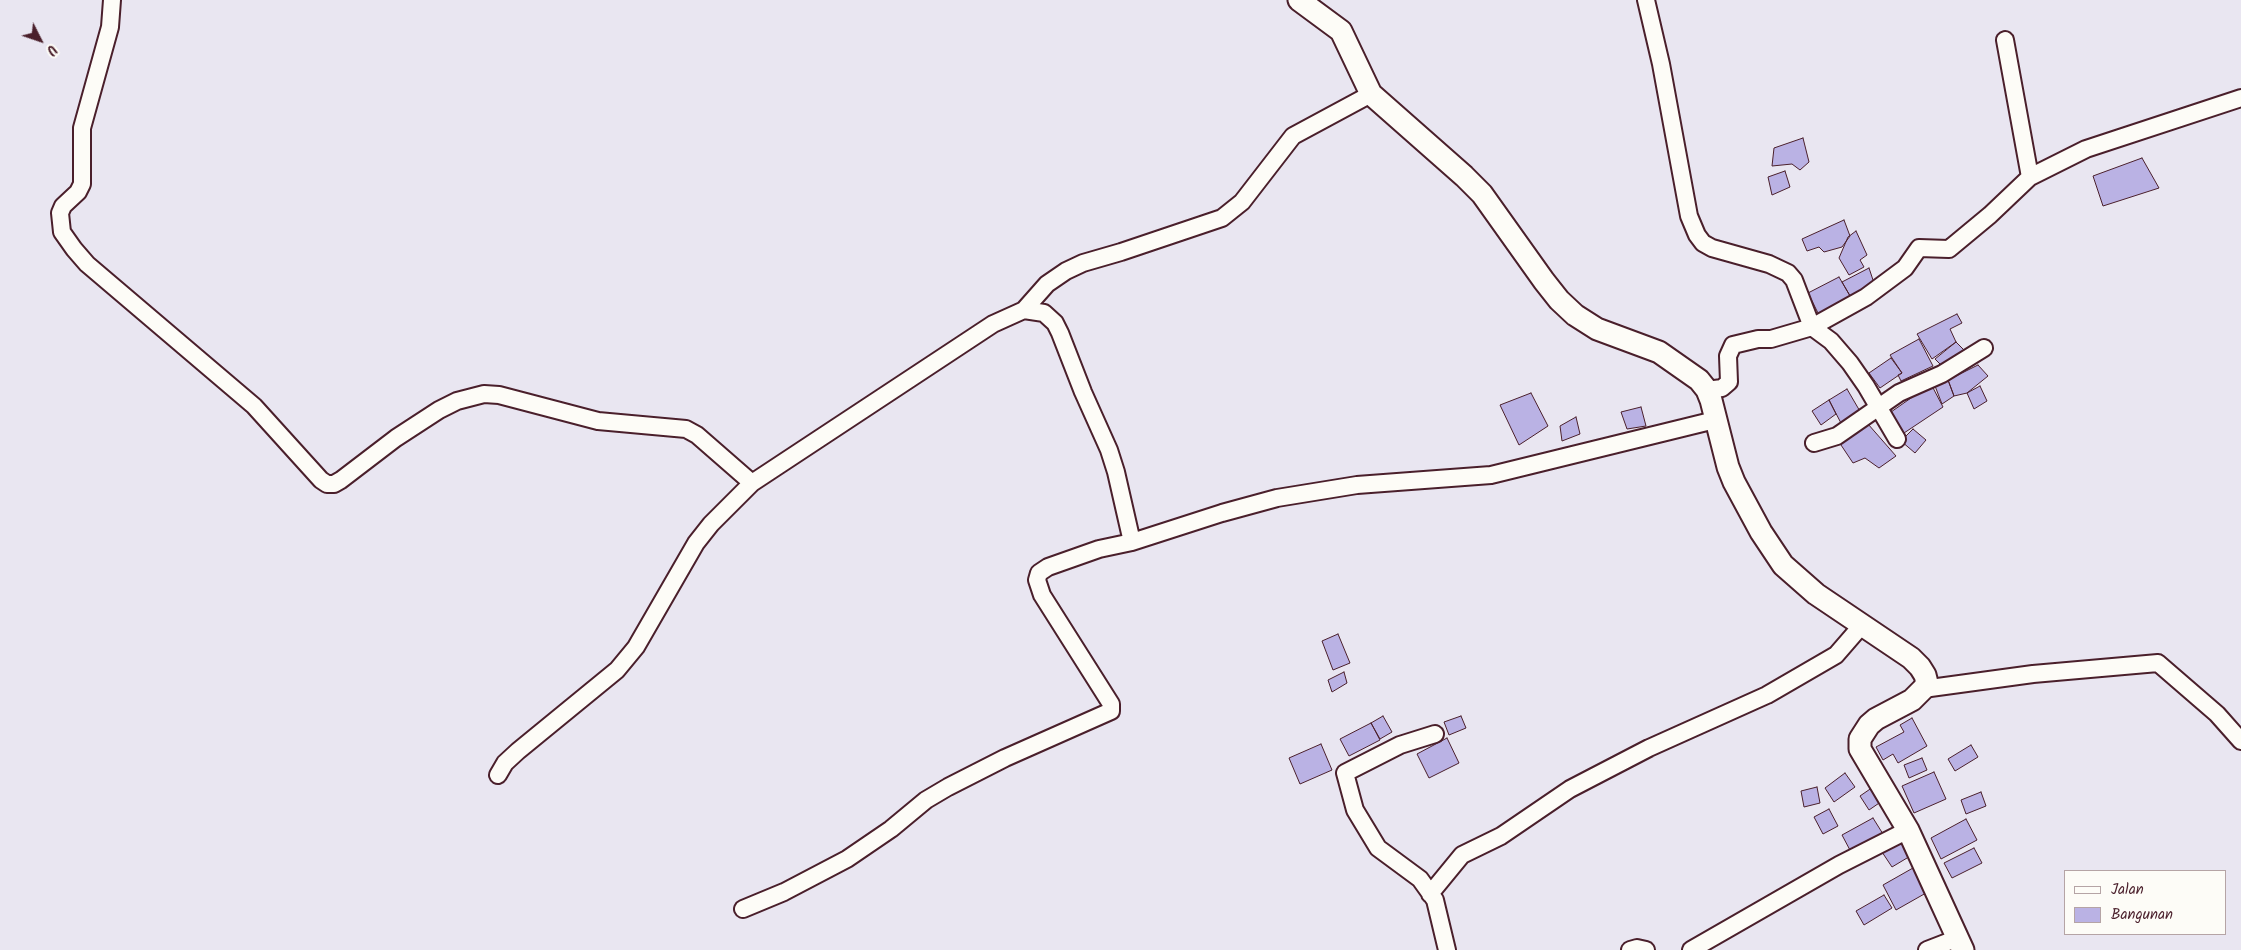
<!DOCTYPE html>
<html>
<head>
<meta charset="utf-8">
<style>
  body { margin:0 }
  #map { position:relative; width:2241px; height:950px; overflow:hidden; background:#e9e6f1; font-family:Kalam,sans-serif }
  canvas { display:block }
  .legend { position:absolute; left:2064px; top:870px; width:162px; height:65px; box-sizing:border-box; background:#fdfcf7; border:1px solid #b5a4a5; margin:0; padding:6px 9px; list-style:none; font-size:15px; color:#4a1f2b }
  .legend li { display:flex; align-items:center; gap:10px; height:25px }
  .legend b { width:25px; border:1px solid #b5a4a5 }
  .north { position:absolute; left:15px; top:15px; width:50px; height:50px; -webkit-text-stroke:4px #fdfcf7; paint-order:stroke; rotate:131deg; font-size:14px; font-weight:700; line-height:20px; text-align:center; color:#4a1f2b }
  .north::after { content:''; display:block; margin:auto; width:18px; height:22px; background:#4a1f2b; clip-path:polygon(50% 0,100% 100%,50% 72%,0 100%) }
</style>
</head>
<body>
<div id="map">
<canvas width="2241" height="950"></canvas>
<ul class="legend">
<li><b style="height:6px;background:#fdfcf7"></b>Jalan</li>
<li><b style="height:14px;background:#bab2e4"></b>Bangunan</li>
</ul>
<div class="north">U</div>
</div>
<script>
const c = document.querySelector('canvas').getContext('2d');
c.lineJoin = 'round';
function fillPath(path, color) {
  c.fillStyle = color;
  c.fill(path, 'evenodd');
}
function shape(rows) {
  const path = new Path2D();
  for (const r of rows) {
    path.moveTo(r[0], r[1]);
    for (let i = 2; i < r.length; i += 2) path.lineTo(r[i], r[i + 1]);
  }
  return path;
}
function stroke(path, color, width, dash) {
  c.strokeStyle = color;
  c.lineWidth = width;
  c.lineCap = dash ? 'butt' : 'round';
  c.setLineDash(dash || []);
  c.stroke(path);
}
const building = shape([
  [1803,138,1809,162,1800,170,1792,164,1772,166,1774,148,1803,138],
  [2142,158,2159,188,2103,206,2093,176,2142,158],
  [1785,171,1790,187,1772,195,1768,177,1785,171],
  [1844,220,1850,236,1842,247,1824,252,1819,247,1807,251,1802,239,1844,220],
  [1856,231,1867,255,1860,260,1864,267,1849,275,1839,258,1848,237,1856,231],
  [1869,268,1875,286,1853,301,1842,282,1869,268],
  [1839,277,1853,301,1821,319,1808,293,1839,277],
  [1957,314,1962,323,1950,329,1956,342,1932,359,1917,334,1957,314],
  [1919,339,1933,366,1901,381,1898,375,1902,373,1890,355,1919,339],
  [1956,342,1965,351,1943,367,1935,359,1956,342],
  [1891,358,1902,373,1880,388,1869,373,1891,358],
  [1978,365,1988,376,1967,393,1954,396,1948,380,1978,365],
  [1948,380,1954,396,1942,404,1935,386,1948,380],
  [1931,384,1943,407,1904,433,1891,412,1931,384],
  [1980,386,1987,401,1974,409,1967,393,1980,386],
  [1847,389,1861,413,1842,425,1829,400,1847,389],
  [1531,393,1548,426,1519,445,1500,405,1531,393],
  [1829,400,1836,414,1821,425,1812,411,1829,400],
  [1641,407,1646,426,1627,429,1621,412,1641,407],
  [1576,417,1580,434,1562,441,1560,426,1576,417],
  [1868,424,1896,456,1879,468,1865,458,1853,463,1839,442,1868,424],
  [1913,429,1926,440,1915,453,1901,441,1913,429],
  [1338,634,1350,663,1333,670,1322,641,1338,634],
  [1344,672,1347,683,1332,692,1328,680,1344,672],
  [1383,716,1392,732,1380,739,1371,723,1383,716],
  [1461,716,1466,728,1449,735,1444,722,1461,716],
  [1912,718,1927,746,1898,763,1893,754,1883,760,1876,747,1904,732,1900,725,1912,718],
  [1371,723,1380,740,1349,756,1340,739,1371,723],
  [1447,738,1459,763,1429,778,1417,754,1447,738],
  [1321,744,1332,770,1300,784,1289,758,1321,744],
  [1971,745,1978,757,1955,771,1948,759,1971,745],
  [1922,758,1927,770,1909,778,1904,765,1922,758],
  [1934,772,1946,799,1914,813,1902,786,1934,772],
  [1845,773,1855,787,1834,802,1825,788,1845,773],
  [1876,785,1885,799,1869,810,1860,796,1876,785],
  [1817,787,1820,803,1804,807,1801,791,1817,787],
  [1981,792,1986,806,1966,814,1961,800,1981,792],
  [1829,809,1838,826,1823,834,1814,817,1829,809],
  [1873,818,1883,834,1851,852,1842,835,1873,818],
  [1966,819,1977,840,1941,859,1931,838,1966,819],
  [1903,840,1912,855,1892,867,1882,852,1903,840],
  [1974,848,1982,863,1952,878,1944,863,1974,848],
  [1913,868,1926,893,1896,910,1883,885,1913,868],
  [1884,895,1892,908,1864,925,1856,911,1884,895]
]);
const minor = shape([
  [112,0,110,27,82,128,82,184,78,192,63,206,60,213,62,232,74,249,87,264,254,406,321,480,327,484,334,484,341,480,396,438,439,410,457,401,484,394,499,395,598,421,686,429,697,435,752,483,993,324,1024,310,1044,313,1055,323,1060,333,1083,392,1109,450,1116,472,1132,542,1222,513,1277,498,1357,485,1491,475,1715,420],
  [1646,0,1661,64,1689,216,1697,235,1703,243,1712,248,1769,264,1788,273,1794,280,1812,327,1831,341,1850,363,1866,386,1897,439],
  [2005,40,2030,177],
  [1024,310,1047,284,1066,271,1083,263,1121,252,1222,218,1242,202,1293,136,1371,94],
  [1707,390,1722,388,1729,382,1728,356,1733,345,1758,339,1771,339,1812,327,1866,297,1905,268,1919,248,1949,249,1990,215,2030,177,2086,149,2241,98],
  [1814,443,1837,436,1899,393,1942,374,1984,348],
  [1923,689,2033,674,2158,663,2217,714,2241,741],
  [1435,734,1400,745,1345,773,1355,810,1378,848,1420,879,1435,900,1447,950],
  [498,775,505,763,518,751,617,670,636,647,696,543,711,524,752,483],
  [1430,894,1462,855,1501,836,1570,789,1649,748,1767,695,1836,655,1862,625],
  [743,909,784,892,847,859,891,829,926,800,948,787,1005,758,1111,711,1111,704,1042,595,1037,580,1039,573,1048,567,1099,549,1132,542],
  [1630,950,1637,948,1646,950],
  [1691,950,1839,865,1908,830],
  [1927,950,1958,938]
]);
const tertiary = shape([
  [1299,0,1341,31,1371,94,1464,176,1482,194,1544,281,1559,300,1575,315,1597,329,1659,352,1699,380,1707,390,1711,400,1728,467,1734,482,1761,532,1783,565,1816,594,1911,658,1920,667,1925,675,1927,683,1923,689,1912,700,1876,719,1869,725,1860,739,1860,749,1908,830,1963,950]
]);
fillPath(building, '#bab2e4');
stroke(building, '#4a1f2b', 1);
stroke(minor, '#4a1f2b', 20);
stroke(tertiary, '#4a1f2b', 25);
stroke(minor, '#fdfcf7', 16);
stroke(tertiary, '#fdfcf7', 21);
</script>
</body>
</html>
